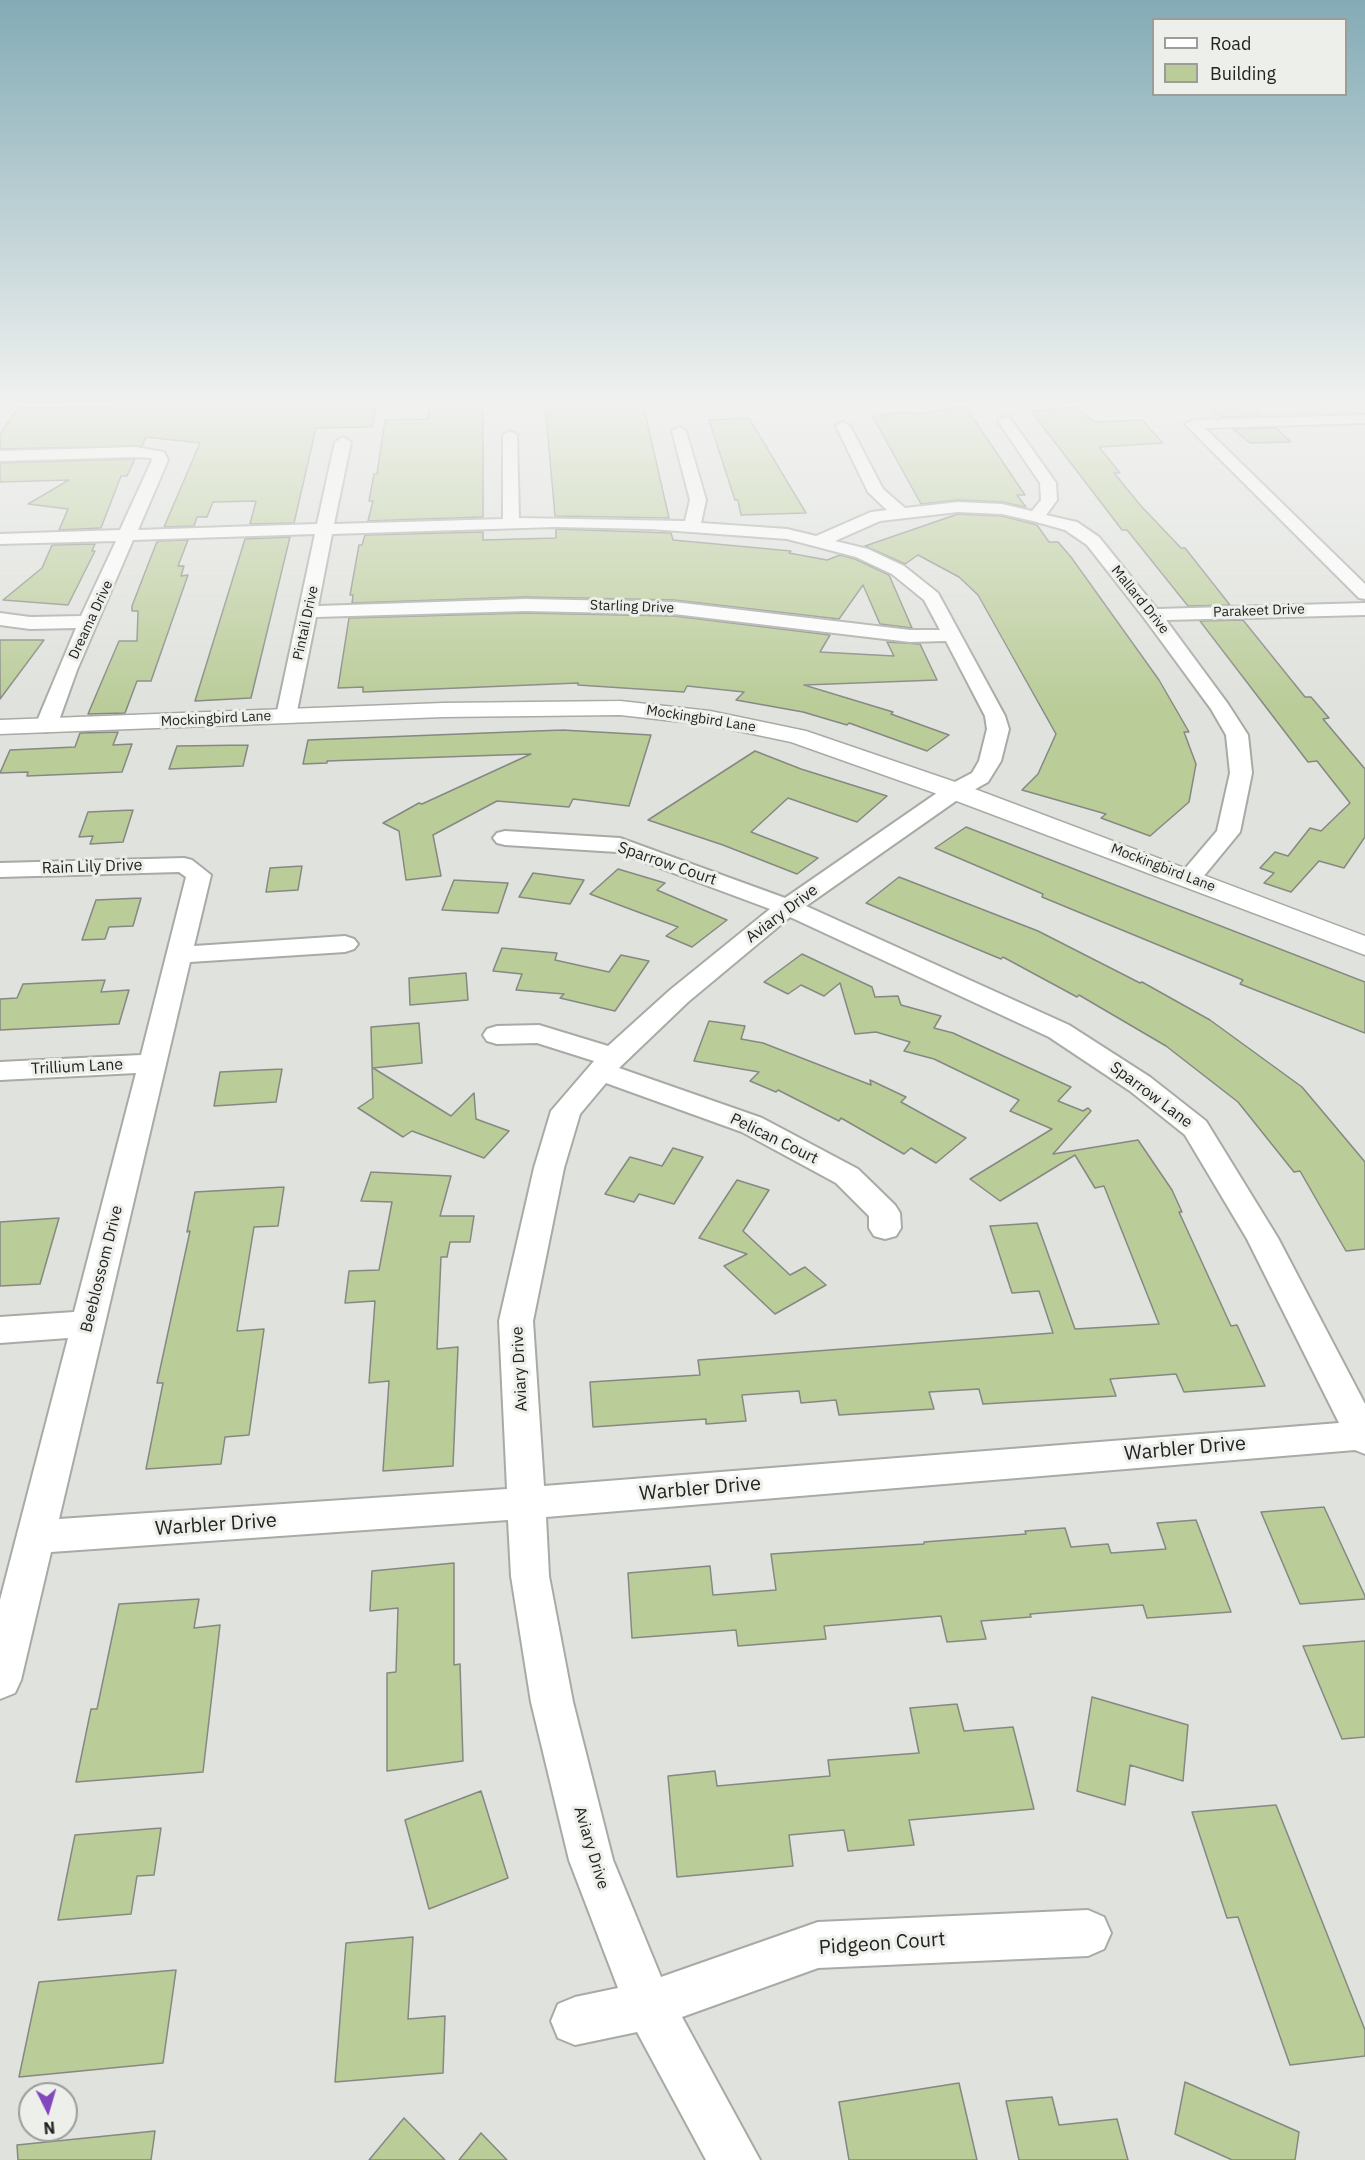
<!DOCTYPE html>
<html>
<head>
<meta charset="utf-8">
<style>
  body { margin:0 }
  #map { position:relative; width:1365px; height:2160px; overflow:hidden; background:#e0e2dd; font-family:"IBM Plex Sans",sans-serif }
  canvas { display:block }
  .legend { position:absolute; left:1152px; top:18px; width:195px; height:78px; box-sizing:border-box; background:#edefea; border:2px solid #9c9d99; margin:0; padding:8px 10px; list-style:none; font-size:18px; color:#222220 }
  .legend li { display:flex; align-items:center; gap:12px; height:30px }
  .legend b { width:30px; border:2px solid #9c9d99 }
  .north { position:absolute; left:18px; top:2082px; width:60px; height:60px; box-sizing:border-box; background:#edefea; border:2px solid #9c9d99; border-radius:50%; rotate:175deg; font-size:16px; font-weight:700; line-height:24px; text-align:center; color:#222220 }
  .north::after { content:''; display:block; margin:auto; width:21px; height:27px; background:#8147bd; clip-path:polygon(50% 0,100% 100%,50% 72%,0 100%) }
</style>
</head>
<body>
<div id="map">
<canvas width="1365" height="2160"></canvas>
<ul class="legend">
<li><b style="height:8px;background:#fff"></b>Road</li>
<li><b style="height:16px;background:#bacc98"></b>Building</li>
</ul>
<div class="north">N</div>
</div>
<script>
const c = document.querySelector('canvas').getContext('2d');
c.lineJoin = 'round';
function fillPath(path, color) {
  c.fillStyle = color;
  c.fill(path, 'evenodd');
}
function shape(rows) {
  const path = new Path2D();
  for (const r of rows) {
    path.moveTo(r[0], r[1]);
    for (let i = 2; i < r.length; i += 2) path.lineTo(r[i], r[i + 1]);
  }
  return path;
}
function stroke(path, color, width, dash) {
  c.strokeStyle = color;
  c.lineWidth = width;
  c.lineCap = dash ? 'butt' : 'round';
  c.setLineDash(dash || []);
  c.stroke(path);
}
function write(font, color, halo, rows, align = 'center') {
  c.font = font + ' "IBM Plex Sans",sans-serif';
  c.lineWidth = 6;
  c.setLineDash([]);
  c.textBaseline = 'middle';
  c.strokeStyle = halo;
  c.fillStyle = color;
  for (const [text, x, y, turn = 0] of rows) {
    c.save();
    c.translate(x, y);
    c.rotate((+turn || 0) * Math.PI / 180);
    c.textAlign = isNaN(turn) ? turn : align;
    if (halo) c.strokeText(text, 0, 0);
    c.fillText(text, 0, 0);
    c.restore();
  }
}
const building = shape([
  [239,404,376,404,372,427,316,428,294,523,250,524,256,501,213,502,207,517,197,517,194,526,164,527,200,443,146,437,142,446,0,449,0,434,18,408,239,404],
  [429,404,483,404,483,517,368,521,373,501,369,501,374,474,377,474,385,420,428,419,429,404],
  [545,404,643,404,669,518,555,516,545,404],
  [1208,404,1250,404,1263,416,1221,417,1208,404],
  [965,406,1025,495,1017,495,1026,507,1002,502,958,500,921,504,873,417,904,412,918,414,965,406],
  [1075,407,1095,422,1142,420,1163,443,1099,447,1120,473,1114,473,1141,506,1181,548,1185,548,1230,605,1188,606,1127,530,1122,530,1031,411,1075,407],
  [749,418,806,513,741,515,738,500,735,500,709,420,749,418],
  [1276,428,1291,442,1250,443,1233,429,1276,428],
  [135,459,127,476,121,476,101,528,59,530,68,509,28,504,69,480,0,482,0,463,135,459],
  [958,514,1002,516,1037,525,1049,542,1058,542,1071,557,1159,680,1189,732,1184,732,1196,764,1189,802,1150,836,1101,818,1106,814,1022,790,1038,774,1056,734,978,595,959,577,918,555,905,564,865,546,958,514],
  [556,529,671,533,673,540,791,551,789,553,827,560,840,555,855,559,889,575,912,628,880,624,863,585,839,619,674,600,525,597,352,603,353,595,350,595,359,545,362,545,365,535,483,532,483,540,556,538,556,529],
  [290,537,251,698,195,701,245,539,290,537],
  [188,540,178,566,184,566,181,576,188,575,151,681,137,681,125,713,88,714,119,641,137,641,138,611,132,611,132,606,156,544,158,541,188,540],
  [95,544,92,551,95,551,68,605,3,600,42,568,52,545,95,544],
  [525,613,674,616,830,635,820,652,894,656,887,642,920,644,937,680,804,685,893,712,891,714,949,735,927,751,849,723,847,725,803,712,736,700,744,692,687,686,684,692,578,685,578,683,363,692,363,687,338,688,349,618,525,613],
  [1243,620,1305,697,1311,697,1329,718,1323,719,1365,769,1365,837,1344,868,1319,861,1291,892,1264,883,1274,873,1260,868,1275,852,1288,856,1310,828,1321,831,1350,803,1317,761,1308,762,1200,621,1243,620],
  [0,640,44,640,0,699,0,640],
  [562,730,651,735,629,806,573,799,569,807,497,801,433,835,441,876,406,880,399,831,383,823,419,803,422,804,531,754,327,761,327,763,303,764,308,740,562,730],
  [118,732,113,745,132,744,122,772,27,776,28,772,0,773,10,750,75,747,80,733,118,732],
  [248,745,243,766,169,769,177,746,248,745],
  [755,751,801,769,887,796,857,822,788,798,751,832,818,858,797,874,723,845,648,820,755,751],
  [133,810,123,842,90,844,93,836,79,837,88,812,133,810],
  [966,827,1365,982,1365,1033,1240,984,1243,980,1042,897,1043,894,935,848,966,827],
  [302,866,298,890,266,892,270,868,302,866],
  [618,869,665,883,657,890,727,920,692,947,666,936,678,927,590,894,618,869],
  [533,873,584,880,570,904,519,897,533,873],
  [899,877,1038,931,1140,983,1142,982,1210,1020,1302,1087,1365,1162,1365,1249,1346,1251,1300,1171,1294,1172,1238,1102,1166,1046,1079,995,1077,997,1003,957,1001,959,866,903,899,877],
  [454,880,508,883,498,913,442,910,454,880],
  [141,898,133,926,109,927,105,939,82,940,96,900,141,898],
  [502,948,557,953,555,960,609,972,621,955,649,961,615,1011,560,998,564,994,516,990,522,974,493,971,502,948],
  [802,954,872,987,875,997,898,996,901,1005,941,1016,934,1028,953,1033,1071,1087,1058,1101,1083,1111,1088,1108,1091,1111,1053,1154,1138,1140,1172,1190,1182,1212,1179,1212,1231,1326,1237,1325,1265,1386,1184,1392,1176,1374,1110,1379,1116,1396,983,1404,979,1389,929,1392,934,1409,839,1415,836,1400,801,1403,799,1391,742,1395,746,1421,706,1424,706,1419,593,1427,590,1382,700,1375,698,1360,1053,1333,1039,1291,1012,1293,990,1226,1037,1223,1075,1329,1159,1324,1104,1186,1095,1188,1075,1155,1000,1201,970,1179,1052,1129,1010,1111,1019,1100,934,1059,904,1051,910,1042,876,1032,855,1034,840,983,824,996,801,985,788,994,764,982,802,954],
  [466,973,468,1000,410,1005,409,978,466,973],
  [105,980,101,992,129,990,119,1024,0,1030,0,999,17,998,23,984,105,980],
  [709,1021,745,1026,741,1039,763,1043,871,1085,870,1080,906,1097,901,1102,966,1138,936,1163,911,1148,904,1154,841,1118,839,1121,778,1090,776,1092,750,1081,759,1072,694,1061,709,1021],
  [419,1023,422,1063,373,1068,451,1116,474,1093,476,1119,509,1131,484,1158,412,1131,403,1137,358,1108,373,1098,371,1027,419,1023],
  [282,1069,276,1102,214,1106,220,1072,282,1069],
  [673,1148,703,1157,674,1204,639,1194,634,1202,605,1194,630,1157,662,1166,673,1148],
  [371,1172,451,1176,440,1216,474,1216,470,1242,450,1242,447,1257,441,1257,437,1349,458,1347,453,1466,383,1471,389,1381,369,1383,375,1301,345,1303,349,1271,379,1270,392,1202,361,1201,371,1172],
  [737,1180,769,1190,743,1231,790,1275,805,1267,826,1285,775,1314,724,1266,747,1254,699,1238,737,1180],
  [284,1187,278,1226,254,1227,237,1331,264,1329,249,1435,225,1437,221,1464,146,1469,163,1383,157,1383,190,1231,187,1232,195,1192,284,1187],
  [59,1218,40,1284,0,1286,0,1222,59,1218],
  [1324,1507,1365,1596,1365,1599,1300,1604,1261,1512,1324,1507],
  [1196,1520,1231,1612,1147,1618,1143,1605,1030,1614,1031,1617,981,1621,986,1639,947,1642,941,1616,824,1626,826,1639,738,1646,736,1630,632,1638,628,1573,710,1566,713,1595,776,1590,771,1554,924,1544,924,1542,1026,1534,1025,1531,1065,1528,1071,1547,1108,1544,1111,1553,1166,1549,1157,1523,1196,1520],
  [454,1563,454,1665,460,1664,463,1761,387,1771,387,1673,396,1672,398,1608,370,1611,372,1571,454,1563],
  [199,1599,194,1628,220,1625,203,1772,76,1782,91,1709,97,1709,119,1604,199,1599],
  [1365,1641,1365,1737,1342,1739,1303,1646,1365,1641],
  [1092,1697,1188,1725,1183,1781,1130,1765,1125,1805,1077,1791,1092,1697],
  [957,1704,964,1731,1013,1727,1034,1809,909,1820,914,1845,848,1851,844,1830,789,1835,793,1866,677,1877,668,1776,715,1771,717,1786,830,1776,828,1760,919,1753,910,1708,957,1704],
  [481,1791,508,1878,429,1909,405,1820,481,1791],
  [1276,1805,1365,2030,1365,2056,1290,2065,1238,1917,1227,1918,1192,1812,1276,1805],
  [161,1828,154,1875,137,1876,131,1914,58,1920,75,1835,161,1828],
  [413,1937,408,2019,445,2016,443,2073,335,2082,346,1943,413,1937],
  [176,1970,163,2063,19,2077,39,1982,176,1970],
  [1185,2082,1299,2132,1295,2160,1232,2160,1175,2134,1185,2082],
  [959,2083,977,2160,849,2160,839,2102,959,2083],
  [1052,2097,1059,2125,1117,2119,1128,2160,1019,2160,1006,2101,1052,2097],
  [404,2118,445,2160,369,2160,404,2118],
  [155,2131,151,2160,18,2160,17,2145,155,2131],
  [481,2133,507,2160,459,2160,481,2133]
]);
const minor = shape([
  [1365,415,1365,423,1205,428,1365,584,1365,599,1359,598,1185,424,1192,420,1365,415],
  [1005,417,1010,418,1056,483,1057,500,1046,515,1077,522,1099,537,1157,609,1365,603,1365,615,1166,620,1228,704,1248,735,1252,773,1240,832,1198,883,1189,885,1180,883,1177,878,1217,831,1230,773,1226,735,1211,709,1145,619,1087,545,1065,530,1033,521,1002,514,958,512,880,521,835,541,868,549,904,566,938,593,1005,716,1009,729,1001,761,988,782,963,796,806,906,1069,1025,1150,1077,1206,1121,1278,1238,1365,1404,1365,1454,1355,1450,546,1517,549,1576,573,1702,613,1860,661,1977,818,1922,1088,1910,1104,1917,1111,1933,1104,1949,1088,1956,818,1968,682,2017,760,2160,706,2160,637,2032,575,2045,558,2038,551,2021,558,2004,575,1997,618,1988,569,1860,531,1702,511,1576,508,1520,51,1552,21,1680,15,1693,0,1699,0,1600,68,1338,0,1343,0,1317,74,1312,136,1073,0,1080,0,1062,141,1055,186,877,179,872,0,877,0,863,184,858,192,860,211,875,194,946,345,936,354,939,358,944,354,949,345,952,190,962,59,1519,507,1489,499,1321,534,1168,551,1111,594,1061,537,1043,497,1044,487,1041,483,1035,487,1029,497,1026,539,1025,608,1046,670,990,770,909,617,852,505,845,497,843,493,838,497,833,505,831,620,838,785,898,947,786,972,773,979,761,987,729,985,716,946,641,910,642,674,614,525,611,316,617,296,716,293,720,286,722,279,720,276,716,315,534,133,540,77,670,57,726,53,730,46,732,39,730,35,726,76,628,30,629,0,625,0,613,30,617,81,616,116,541,0,544,0,534,120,530,152,460,151,458,135,457,0,461,0,451,135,447,164,452,168,460,138,530,317,524,335,442,343,437,351,442,334,524,503,519,503,435,510,431,517,435,519,518,685,521,690,500,672,431,679,427,686,431,706,500,701,523,787,529,816,536,871,512,887,510,868,492,836,426,843,422,850,426,883,489,905,508,958,502,1002,504,1032,511,1041,500,1040,483,998,421,1005,417],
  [555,527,650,529,787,539,856,557,892,574,924,600,940,630,910,630,674,602,525,599,318,606,332,534,555,527],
  [790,917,1049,1037,1130,1091,1185,1135,1247,1239,1339,1423,544,1486,533,1321,564,1168,580,1114,606,1083,742,1132,836,1183,869,1216,869,1228,874,1236,885,1239,896,1236,901,1228,900,1213,895,1205,858,1169,762,1118,619,1068,688,1002,790,917]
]);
const tertiary = shape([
  [620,701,710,711,806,731,964,785,1365,936,1365,955,946,797,791,742,710,725,620,715,443,717,0,734,0,720,443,703,620,701]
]);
const farStreetnames = [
  ["Mallard Drive",1140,600,51],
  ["Starling Drive",632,607,2],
  ["Parakeet Drive",1259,611,-2],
  ["Dreama Drive",91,620,-65],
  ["Pintail Drive",306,623,-78],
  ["Mockingbird Lane",216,719,-3],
  ["Mockingbird Lane",701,719,9],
  ["Mockingbird Lane",1163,868,21]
];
const streetNames = [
  ["Sparrow Court",667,864,19],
  ["Rain Lily Drive",92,867,-2],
  ["Aviary Drive",782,914,-37],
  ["Trillium Lane",77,1067,-3],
  ["Sparrow Lane",1151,1095,37],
  ["Pelican Court",774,1139,26],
  ["Beeblossom Drive",102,1269,-76],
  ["Aviary Drive",520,1369,-93],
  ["Aviary Drive",591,1848,73]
];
const nearStreetnames = [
  ["Warbler Drive",1185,1449,-5],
  ["Warbler Drive",700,1489,-5],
  ["Warbler Drive",216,1525,-4],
  ["Pidgeon Court",882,1944,-4]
];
fillPath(building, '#bacc98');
stroke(building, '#868883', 1.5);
stroke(minor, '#a8aaa5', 4);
stroke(tertiary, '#a8aaa5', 3);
fillPath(minor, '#fff');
fillPath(tertiary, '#fff');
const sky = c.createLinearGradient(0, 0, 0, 706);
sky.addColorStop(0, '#83abb6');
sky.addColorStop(0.57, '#f1f2f0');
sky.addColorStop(1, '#f1f2f000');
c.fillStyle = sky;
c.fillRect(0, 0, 1365, 706);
write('14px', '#222220', '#edefea', farStreetnames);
write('16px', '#222220', '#edefea', streetNames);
write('20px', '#222220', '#edefea', nearStreetnames);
</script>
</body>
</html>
